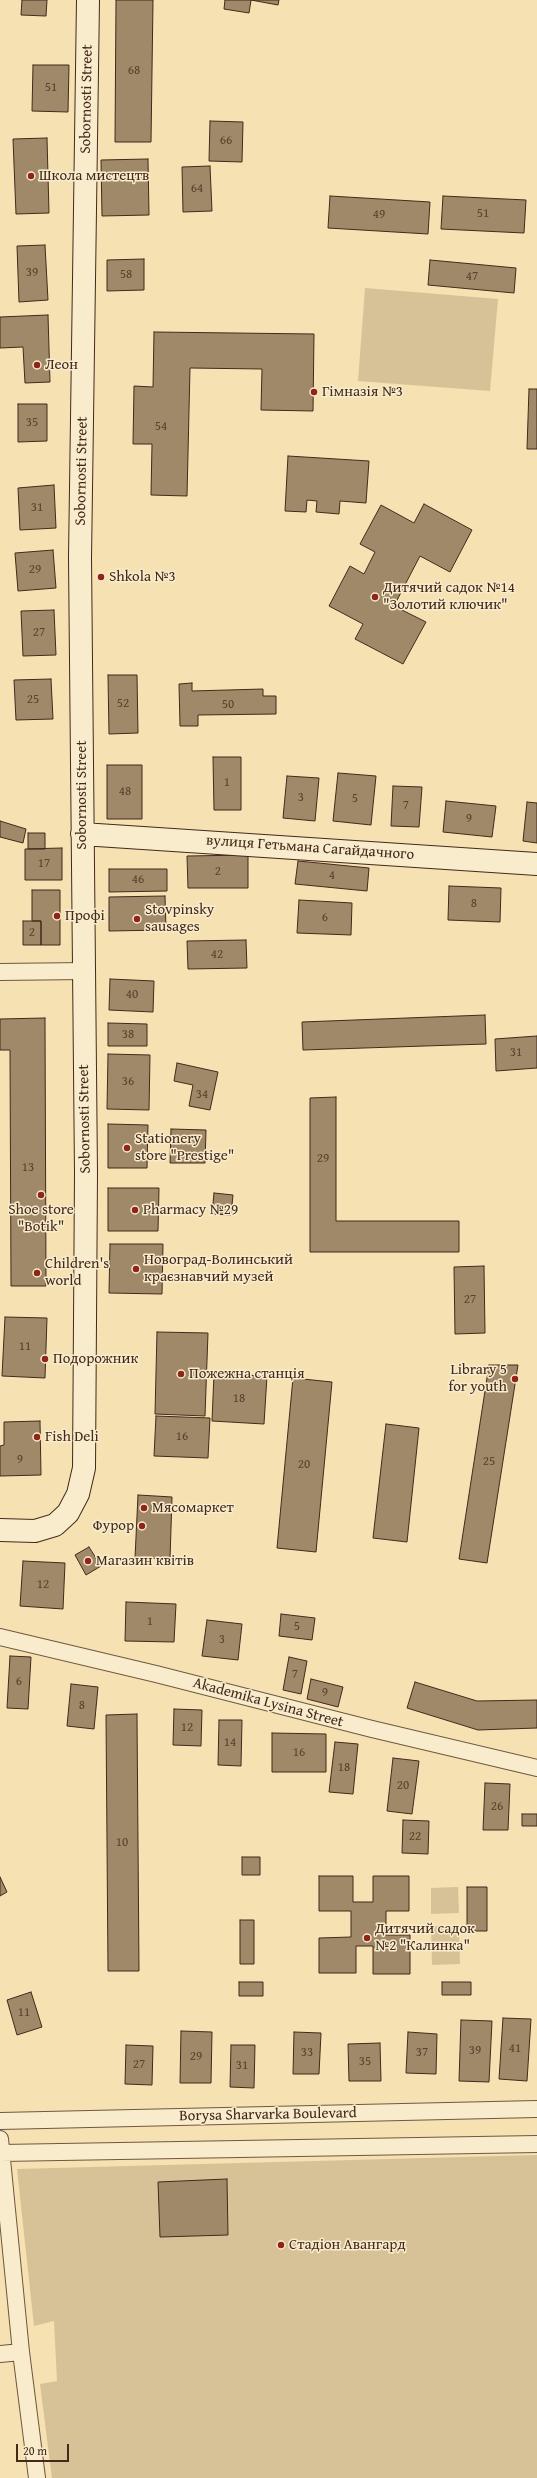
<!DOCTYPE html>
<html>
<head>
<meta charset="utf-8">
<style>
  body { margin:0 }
  #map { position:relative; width:537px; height:2478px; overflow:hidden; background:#f5e1b1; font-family:"Gentium Book Plus",serif }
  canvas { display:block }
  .scale { position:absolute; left:16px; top:2444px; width:53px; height:18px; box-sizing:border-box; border:2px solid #43291c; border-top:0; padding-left:5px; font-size:12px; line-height:14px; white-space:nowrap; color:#43291c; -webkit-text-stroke:3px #f8eccc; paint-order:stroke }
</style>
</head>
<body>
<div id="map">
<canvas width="537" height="2478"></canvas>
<div class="scale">20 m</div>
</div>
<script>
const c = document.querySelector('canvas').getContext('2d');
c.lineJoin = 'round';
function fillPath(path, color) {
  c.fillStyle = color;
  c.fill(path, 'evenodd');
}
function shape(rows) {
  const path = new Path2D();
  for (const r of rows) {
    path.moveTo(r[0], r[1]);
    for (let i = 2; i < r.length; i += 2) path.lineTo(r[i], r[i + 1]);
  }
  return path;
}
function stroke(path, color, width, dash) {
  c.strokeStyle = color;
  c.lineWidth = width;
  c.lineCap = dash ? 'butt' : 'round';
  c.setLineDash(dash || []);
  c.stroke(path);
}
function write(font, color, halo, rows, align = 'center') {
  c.font = font + ' "Gentium Book Plus",serif';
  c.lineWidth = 3;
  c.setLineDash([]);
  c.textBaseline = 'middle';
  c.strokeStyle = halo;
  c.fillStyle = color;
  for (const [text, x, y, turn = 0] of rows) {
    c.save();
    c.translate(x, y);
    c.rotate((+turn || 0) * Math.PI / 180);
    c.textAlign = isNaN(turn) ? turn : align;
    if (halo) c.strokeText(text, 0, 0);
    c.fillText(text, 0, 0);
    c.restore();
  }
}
const green = shape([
  [365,288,498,299,490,391,358,381],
  [458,1887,459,1913,431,1914,431,1888],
  [431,1926,459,1926,460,1964,432,1965],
  [537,2155,537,2478,52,2478,40,2384,57,2381,54,2321,34,2326,17,2169]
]);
const building = shape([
  [22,0,47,0,46,16,21,15,22,0],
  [116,0,153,0,151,142,115,142,116,0],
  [225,0,279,0,278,5,251,0,249,13,224,9,225,0],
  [33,65,69,65,68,112,32,111,33,65],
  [210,121,243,122,242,162,209,161,210,121],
  [47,138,49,213,16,214,13,139,47,138],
  [148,159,149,215,102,216,101,160,148,159],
  [210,166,212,211,183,212,182,167,210,166],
  [330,196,430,202,428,234,328,228,330,196],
  [443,196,526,200,524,233,441,229,443,196],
  [45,245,48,300,19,302,17,246,45,245],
  [144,259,144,290,107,291,107,260,144,259],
  [430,260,516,268,514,293,428,285,430,260],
  [48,315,50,382,25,383,23,347,0,348,0,317,48,315],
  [154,332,314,334,313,411,261,410,262,369,190,368,187,496,151,495,152,444,133,444,134,386,153,387,154,332],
  [529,389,537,389,537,449,527,449,529,389],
  [18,404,47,404,47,441,18,442,18,404],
  [288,456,369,461,366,503,340,501,339,514,316,512,317,501,307,500,306,512,285,511,288,456],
  [54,485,56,528,20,530,18,488,54,485],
  [424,504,472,530,450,572,420,556,394,606,426,622,403,664,355,639,363,624,329,606,350,566,364,574,375,552,360,544,381,505,414,523,424,504],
  [53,550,56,588,18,591,15,553,53,550],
  [54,610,56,655,23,656,21,611,54,610],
  [108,675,137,675,138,733,109,734,108,675],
  [51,679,53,719,16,720,14,680,51,679],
  [192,683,192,691,263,689,263,696,276,696,276,714,198,715,198,726,180,726,179,684,192,683],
  [213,757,241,757,241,810,214,810,213,757],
  [107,765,142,765,142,819,107,819,107,765],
  [338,773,376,776,371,825,333,821,338,773],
  [287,776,319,778,315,821,283,818,287,776],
  [393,786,422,787,419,827,391,826,393,786],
  [446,801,496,806,492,837,443,832,446,801],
  [527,802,537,803,537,843,523,841,527,802],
  [0,821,26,829,23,843,0,837,0,821],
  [28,833,45,833,45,849,28,849,28,833],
  [62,848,62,880,25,880,25,849,62,848],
  [248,855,248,888,188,888,187,856,248,855],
  [298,861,369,868,367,891,295,884,298,861],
  [109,869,167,869,167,891,109,892,109,869],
  [449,886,501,888,500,922,448,920,449,886],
  [32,890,60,890,60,945,41,945,41,921,32,921,32,890],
  [165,896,166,930,109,931,109,897,165,896],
  [299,900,352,903,351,935,297,933,299,900],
  [23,921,41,921,41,945,23,945,23,921],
  [246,940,247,968,188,969,187,941,246,940],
  [110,979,154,981,153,1012,109,1010,110,979],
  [485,1015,486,1044,303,1050,302,1022,485,1015],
  [45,1018,46,1286,11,1286,10,1050,0,1050,0,1019,45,1018],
  [108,1023,147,1024,147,1046,108,1046,108,1023],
  [537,1036,537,1068,496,1071,495,1039,537,1036],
  [108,1054,150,1055,149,1110,107,1109,108,1054],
  [177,1063,218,1072,210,1110,189,1106,193,1085,174,1081,177,1063],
  [336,1097,336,1221,459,1221,459,1252,310,1252,310,1098,336,1097],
  [108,1124,148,1125,147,1168,108,1168,108,1124],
  [171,1129,206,1130,205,1163,170,1163,171,1129],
  [108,1188,159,1188,158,1231,108,1231,108,1188],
  [214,1193,233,1195,231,1215,212,1214,214,1193],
  [110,1244,163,1244,162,1294,109,1293,110,1244],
  [484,1266,485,1333,455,1334,454,1267,484,1266],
  [5,1317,47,1318,45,1378,2,1376,5,1317],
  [157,1332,208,1333,205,1416,155,1414,157,1332],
  [489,1365,518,1365,487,1563,459,1559,489,1365],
  [214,1374,267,1376,264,1424,212,1421,214,1374],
  [293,1378,332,1382,316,1552,277,1548,293,1378],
  [156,1416,210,1418,208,1458,154,1456,156,1416],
  [40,1421,41,1475,0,1476,0,1446,4,1445,4,1422,40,1421],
  [386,1424,419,1428,407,1542,373,1538,386,1424],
  [138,1495,172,1497,170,1559,135,1558,138,1495],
  [89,1547,101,1566,86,1575,75,1555,89,1547],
  [23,1561,65,1563,63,1609,20,1606,23,1561],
  [126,1602,176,1604,174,1642,125,1641,126,1602],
  [281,1614,315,1618,312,1640,279,1636,281,1614],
  [207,1620,242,1624,238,1660,202,1656,207,1620],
  [10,1656,31,1657,28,1709,7,1708,10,1656],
  [289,1657,307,1661,301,1694,283,1690,289,1657],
  [311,1679,343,1687,338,1707,307,1699,311,1679],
  [415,1682,477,1701,537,1700,537,1728,478,1730,407,1708,415,1682],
  [71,1684,98,1687,94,1729,67,1726,71,1684],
  [174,1709,202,1710,201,1746,173,1745,174,1709],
  [137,1714,139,1971,108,1971,106,1715,137,1714],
  [219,1720,242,1720,241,1766,218,1765,219,1720],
  [272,1733,326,1734,326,1772,272,1772,272,1733],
  [335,1742,358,1744,353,1794,329,1792,335,1742],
  [393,1758,419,1761,412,1814,387,1811,393,1758],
  [485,1783,510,1784,508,1830,483,1830,485,1783],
  [522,1814,537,1814,537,1826,522,1826,522,1814],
  [403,1820,429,1821,428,1854,402,1853,403,1820],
  [242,1857,260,1857,260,1875,242,1875,242,1857],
  [319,1876,353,1876,353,1902,373,1902,373,1876,409,1876,409,1911,386,1911,386,1935,410,1935,410,1974,373,1974,373,1946,356,1946,356,1973,319,1973,319,1938,351,1937,351,1911,319,1911,319,1876],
  [0,1877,7,1892,0,1896,0,1877],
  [467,1887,487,1887,487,1931,467,1931,467,1887],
  [240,1920,254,1920,254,1964,240,1964,240,1920],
  [239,1982,263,1982,263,1996,239,1996,239,1982],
  [442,1982,471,1982,471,1995,442,1995,442,1982],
  [31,1992,42,2027,17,2035,7,2000,31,1992],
  [503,2018,531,2019,527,2081,499,2079,503,2018],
  [461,2020,492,2021,489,2082,459,2081,461,2020],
  [181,2031,212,2032,211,2083,180,2083,181,2031],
  [294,2032,321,2033,319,2074,293,2074,294,2032],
  [408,2032,437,2034,436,2074,406,2073,408,2032],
  [380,2043,381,2081,349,2081,348,2044,380,2043],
  [126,2045,153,2046,152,2085,125,2084,126,2045],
  [231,2045,255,2045,254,2088,230,2087,231,2045],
  [227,2179,228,2235,160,2237,158,2182,227,2179]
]);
const street = shape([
  [0,972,84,971],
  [0,1637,156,1674,372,1729,537,1768],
  [0,2121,537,2109],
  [0,2139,21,2352,37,2478],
  [1,2153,537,2144],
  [0,2354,21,2352]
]);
const secondary = shape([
  [82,834,537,864],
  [0,1530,35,1531,55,1525,68,1513,78,1494,84,1468,86,1173,80,558,88,0]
]);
const markers = [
  [31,176,4,"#8f2418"],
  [37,365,4,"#8f2418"],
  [314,392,4,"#8f2418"],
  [101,577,4,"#8f2418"],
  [375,597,4,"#8f2418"],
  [57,916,4,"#8f2418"],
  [137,919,4,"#8f2418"],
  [127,1148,4,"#8f2418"],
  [41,1195,4,"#8f2418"],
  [135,1210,4,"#8f2418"],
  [136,1269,4,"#8f2418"],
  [37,1273,4,"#8f2418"],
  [45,1359,4,"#8f2418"],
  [181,1374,4,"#8f2418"],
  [515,1379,4,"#8f2418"],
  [37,1437,4,"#8f2418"],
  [144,1508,4,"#8f2418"],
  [142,1526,4,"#8f2418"],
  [88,1561,4,"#8f2418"],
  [367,1938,4,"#8f2418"],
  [281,2245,4,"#8f2418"]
];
const numberNames = [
  ["68",134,71],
  ["51",51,88],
  ["66",226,141],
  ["64",197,189],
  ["51",483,214],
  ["49",379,215],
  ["39",32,273],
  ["58",126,275],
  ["47",472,277],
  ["35",32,423],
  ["54",161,427],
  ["31",37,508],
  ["29",35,570],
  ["27",39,633],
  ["25",33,700],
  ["52",123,704],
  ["50",228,705],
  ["1",227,783],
  ["48",125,792],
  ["3",301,798],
  ["5",355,799],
  ["7",406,806],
  ["9",469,819],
  ["17",44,864],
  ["2",218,872],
  ["4",332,876],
  ["46",138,880],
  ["8",474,904],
  ["6",325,918],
  ["2",32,933],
  ["42",217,955],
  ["40",132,995],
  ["38",128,1035],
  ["31",516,1053],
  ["36",128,1082],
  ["34",202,1095],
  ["29",323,1159],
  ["13",28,1168],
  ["27",470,1300],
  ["11",25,1347],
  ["18",239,1399],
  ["16",182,1437],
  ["9",20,1460],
  ["25",489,1462],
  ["20",304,1465],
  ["12",43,1585],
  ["1",150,1622],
  ["5",297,1627],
  ["3",222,1640],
  ["7",295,1675],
  ["6",19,1682],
  ["9",325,1693],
  ["8",82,1706],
  ["12",187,1728],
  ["14",230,1743],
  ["16",299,1753],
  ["18",344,1768],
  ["20",403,1786],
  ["26",497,1807],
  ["22",415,1837],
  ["10",122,1843],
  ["11",24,2013],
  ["41",515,2049],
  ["39",475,2051],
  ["33",307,2053],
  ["37",422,2053],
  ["29",196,2057],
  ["35",365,2062],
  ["27",139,2065],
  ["31",242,2066]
];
const streetNames = [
  ["Sobornosti Street",87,99,-89],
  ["Sobornosti Street",82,471,-89],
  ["Sobornosti Street",82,795,-90],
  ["вулиця Гетьмана Сагайдачного",310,848,4],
  ["Sobornosti Street",85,1119,-91],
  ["Akademika Lysina Street",268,1703,15],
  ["Borysa Sharvarka Boulevard",268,2115,-1]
];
const poiNames = [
  ["Школа мистецтв",39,176],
  ["Леон",45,365],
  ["Гімназія №3",322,392],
  ["Shkola №3",109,577],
  ["Дитячий садок №14",383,588],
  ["\"Золотий ключик\"",383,605],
  ["Stovpinsky",145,910],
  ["sausages",145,927],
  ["Профі",65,916],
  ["Stationery",135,1139],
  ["store \"Prestige\"",135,1156],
  ["Shoe store",41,1210,"center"],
  ["\"Botik\"",41,1227,"center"],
  ["Pharmacy №29",143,1210],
  ["Новоград-Волинський",144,1260],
  ["краєзнавчий музей",144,1277],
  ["Children's",45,1264],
  ["world",45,1281],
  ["Подорожник",53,1359],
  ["Library 5",507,1370,"right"],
  ["for youth",507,1387,"right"],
  ["Пожежна станція",189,1374],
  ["Fish Deli",45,1437],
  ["Мясомаркет",152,1508],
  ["Фурор",134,1526,"right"],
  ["Магазин квітів",96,1561],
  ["Дитячий садок",375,1929],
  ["№2 \"Калинка\"",375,1946],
  ["Стадіон Авангард",289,2245]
];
fillPath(green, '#d7c298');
fillPath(building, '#a08969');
stroke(building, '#43291c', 1);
stroke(street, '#705741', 18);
stroke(secondary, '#43291c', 24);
stroke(street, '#f8eccc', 16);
stroke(secondary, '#f8eccc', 22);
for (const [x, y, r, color] of markers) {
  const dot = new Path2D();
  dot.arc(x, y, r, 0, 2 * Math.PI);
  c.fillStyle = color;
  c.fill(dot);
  stroke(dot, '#f8eccc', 1.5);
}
write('13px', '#5a412f', null, numberNames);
write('15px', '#43291c', '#f8eccc', streetNames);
write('15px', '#43291c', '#f8eccc', poiNames, 'left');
</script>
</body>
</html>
